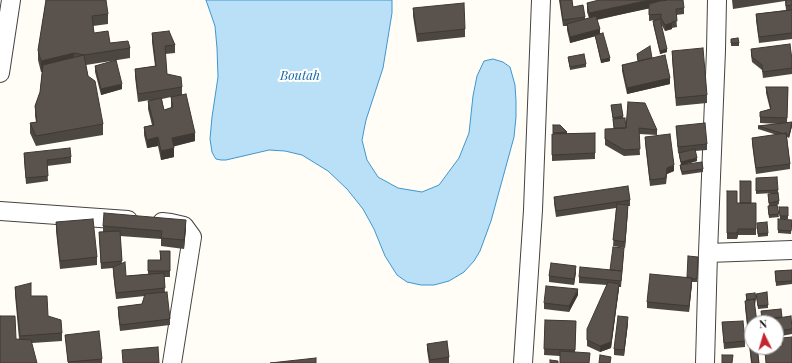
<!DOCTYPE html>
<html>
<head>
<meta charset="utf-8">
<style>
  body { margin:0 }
  #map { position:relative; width:792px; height:363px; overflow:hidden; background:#fffdf5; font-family:"Playfair Display",serif }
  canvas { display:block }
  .north { position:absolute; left:744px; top:315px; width:40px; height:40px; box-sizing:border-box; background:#fff; border:1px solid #a0a0a0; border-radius:50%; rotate:355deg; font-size:11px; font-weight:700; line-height:16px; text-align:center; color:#111 }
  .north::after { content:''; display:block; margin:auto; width:14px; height:18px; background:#c4262e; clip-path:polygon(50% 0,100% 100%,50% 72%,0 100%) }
</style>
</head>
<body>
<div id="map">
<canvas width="792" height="363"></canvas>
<div class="north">N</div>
</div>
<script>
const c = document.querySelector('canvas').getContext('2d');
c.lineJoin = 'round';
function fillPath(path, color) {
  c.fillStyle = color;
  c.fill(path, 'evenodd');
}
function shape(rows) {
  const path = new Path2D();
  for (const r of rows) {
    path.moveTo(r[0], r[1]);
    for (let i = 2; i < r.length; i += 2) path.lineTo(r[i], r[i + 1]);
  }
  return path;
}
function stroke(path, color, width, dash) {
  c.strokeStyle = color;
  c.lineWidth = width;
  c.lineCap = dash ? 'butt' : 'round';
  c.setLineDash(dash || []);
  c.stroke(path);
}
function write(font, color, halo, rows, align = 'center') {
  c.font = font + ' "Playfair Display",serif';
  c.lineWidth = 4;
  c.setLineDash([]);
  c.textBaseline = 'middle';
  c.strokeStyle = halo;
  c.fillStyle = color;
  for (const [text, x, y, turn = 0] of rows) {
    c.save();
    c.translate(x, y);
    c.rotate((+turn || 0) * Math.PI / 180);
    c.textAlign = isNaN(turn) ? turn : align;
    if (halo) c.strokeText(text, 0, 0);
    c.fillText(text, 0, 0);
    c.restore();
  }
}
const water = shape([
  [206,0,392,0,392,13,383,68,366,120,362,140,367,160,378,177,398,188,422,192,439,185,459,158,469,133,473,96,477,76,484,61,493,59,503,62,510,67,515,85,516,101,516,117,514,137,491,221,480,251,474,261,464,272,449,281,434,285,421,285,407,282,397,275,385,256,374,229,363,209,347,189,328,171,302,155,285,151,269,150,226,160,221,160,216,159,214,156,212,152,210,139,212,117,218,77,217,48,215,26,206,0]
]);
const minor = shape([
  [0,73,11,0],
  [0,211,128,220],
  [162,222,171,223,184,226,192,237,172,363],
  [708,253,792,250],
  [523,363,533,210,541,0],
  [705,363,708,253,716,50,717,0]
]);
const wall = shape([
  [46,0,108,14,108,24,93,26,94,33,110,43,130,48,130,58,86,65,88,76,103,124,103,135,36,146,30,133,30,123,36,122,35,116,35,106,40,92,42,71,41,72,38,60,38,50],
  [559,0,572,0,573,7,585,17,585,19,589,18,587,12,587,3,666,0,666,1,684,8,684,14,676,15,677,27,672,28,672,29,665,31,661,24,661,20,660,20,667,52,660,54,653,24,653,21,655,20,649,21,649,8,597,20,600,33,610,61,601,63,595,36,570,43,567,30,567,26,563,26],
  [732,0,792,0,792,39,759,43,756,20,756,14,786,10,785,1,733,9],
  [413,8,465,29,465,37,417,42,413,16],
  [152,33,175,45,175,53,165,54,167,74,182,87,182,95,195,141,173,146,174,157,161,160,158,146,147,148,144,135,144,127,152,125,148,109,148,101,150,100,138,102,135,77,135,69,155,66,152,42],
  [171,97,171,108,164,110,162,99],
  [731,39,739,43,739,46,731,46],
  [751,49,792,60,792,74,763,78,762,70,752,62,751,55],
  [672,51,707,95,707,103,676,106,672,59],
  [637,54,652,58,670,84,627,94,622,71,622,65,638,62],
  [568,57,586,64,586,67,570,70],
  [95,66,122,89,101,95,95,72],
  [766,87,788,87,787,123,792,122,792,126,789,138,787,137,790,164,790,169,756,174,752,144,752,138,777,135,758,129,758,126,780,124,760,123,760,112,770,109,766,93],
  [628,102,657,130,657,135,639,134,640,155,624,156,605,145,605,129,614,129,611,105,623,116,626,128],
  [553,125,567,132,567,134,595,133,595,159,552,161,552,134,553,134],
  [676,126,707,144,707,150,695,151,697,161,684,165,703,169,703,172,682,175,680,168,680,165,681,165,679,156,679,153,681,153,678,153],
  [645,137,674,171,667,174,666,184,650,186,645,143],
  [24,153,71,157,71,163,47,166,48,181,26,184,24,159],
  [756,178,778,190,779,204,777,205,779,217,769,218,768,209,768,206,769,206,768,194,774,193,756,194],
  [727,191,737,203,756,203,756,235,738,235,737,239,727,239],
  [554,197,630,200,630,206,628,206,625,248,613,246,616,208,556,217,554,203],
  [779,207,788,207,788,219,780,219],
  [792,220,791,234,778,233,778,230],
  [56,222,97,257,97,265,60,269,56,231],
  [103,226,186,228,184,249,161,246,161,239,120,236,122,264,126,276,148,274,148,260,160,260,160,251,170,251,170,277,164,277,165,292,170,319,170,325,120,331,118,313,118,307,142,304,145,296,116,299,113,273,113,268,101,269,99,232,103,232],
  [757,226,768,233,768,236,758,237],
  [624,251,621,287,619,287,611,348,600,352,587,346,587,340,607,285,579,283,579,277,610,270],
  [698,257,697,282,692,282,689,312,647,308,647,302,687,277],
  [792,270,792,284,776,286,775,271],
  [576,272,574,285,549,282,549,276],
  [15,287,31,296,62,333,62,341,32,343,16,339,19,339,15,295],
  [746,294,756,299,752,323,752,347,760,347,760,349,758,349,759,363,751,363,745,307,745,301,746,301],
  [756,294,768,305,768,308,758,309],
  [578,295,569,312,544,309,544,303],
  [781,309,782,318,792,329,792,334,776,337,776,323,759,323,759,321,762,320,761,311],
  [545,320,576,321,575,352,560,356,544,355],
  [722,322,745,341,745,347,724,349],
  [628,323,624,356,614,355,614,349],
  [65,335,102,359,102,363,68,363],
  [427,344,449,357,449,363,429,363,427,350]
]);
const shadedWall = shape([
  [650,0,666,0,666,5,589,21,589,13],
  [672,23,672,29,665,31,665,25],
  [600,29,600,35,570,43,570,37],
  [667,49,667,52,660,54,660,51],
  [74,53,74,63,41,72,41,61],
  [610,58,610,61,601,63,601,60],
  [670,78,670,84,627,94,627,88],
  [122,84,122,89,101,95,101,89],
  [792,123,792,126,789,138,789,135],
  [195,133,195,141,172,147,172,138],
  [158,137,158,146,147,148,147,140],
  [174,148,174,157,161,160,161,151],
  [697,158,697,161,681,165,681,162],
  [674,165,674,171,667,174,666,184,667,168],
  [628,205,628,211,625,248,625,242],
  [186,220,186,228,184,249,184,240],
  [738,229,738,235,737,239,737,233],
  [576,266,576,272,574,285,574,279],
  [692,278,692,284,689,312,689,306],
  [619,284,619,289,611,348,600,352,600,346],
  [578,289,578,295,569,312,569,306],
  [628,317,628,323,624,356,624,350]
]);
const building = shape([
  [46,0,106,0,108,14,92,16,94,33,108,31,110,43,128,41,130,48,84,55,88,76,95,81,103,124,36,136,30,123,37,122,35,106,40,92,43,65,84,55,74,53,41,61,38,50,46,0],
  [560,0,572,0,573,7,583,5,585,17,563,20,560,0],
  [599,0,650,0,589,13,587,3,599,0],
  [671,0,683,0,684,8,676,9,677,21,672,22,672,23,665,25,661,18,661,14,649,15,649,4,660,1,671,0],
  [786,0,792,0,792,5,786,6,786,0],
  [464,3,465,29,417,34,413,8,464,3],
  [792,10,792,33,759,37,756,14,792,10],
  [596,16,600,29,570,37,567,24,596,16],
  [660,19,667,49,660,51,653,21,660,19],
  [169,31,175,45,165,46,167,74,181,77,182,87,138,94,135,69,156,66,152,33,169,31],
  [603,33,610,58,601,60,595,35,603,33],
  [738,38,739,43,731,43,731,39,738,38],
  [790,44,792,60,792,68,763,72,762,65,752,57,751,49,790,44],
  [650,46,652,58,638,61,637,54,650,46],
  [703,48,707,95,676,98,672,51,703,48],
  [584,54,586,64,570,67,568,57,584,54],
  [665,55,670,78,627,88,622,65,665,55],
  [116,60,122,84,101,89,95,66,116,60],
  [766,87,788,87,787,118,760,117,760,112,771,109,766,87],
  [186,94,195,133,172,138,174,148,161,151,158,137,147,140,144,127,154,125,148,101,161,98,164,110,173,107,171,97,186,94],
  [628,102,645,103,657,130,639,128,640,149,624,150,605,139,605,129,626,128,628,102],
  [621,104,623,116,613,118,611,105,621,104],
  [625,118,626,128,614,128,613,119,625,118],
  [792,122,789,135,786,134,786,133,784,134,758,126,792,122],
  [705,123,707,144,678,147,676,126,705,123],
  [553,125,560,125,567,132,553,133,553,125],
  [595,133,595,153,552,155,552,134,595,133],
  [786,133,790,164,756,168,752,138,786,133],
  [670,134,674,165,667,168,666,178,650,180,645,137,670,134],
  [70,148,71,157,47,160,48,176,26,178,24,153,70,148],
  [695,149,697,158,681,162,679,153,695,149],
  [702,162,703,169,682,172,680,165,702,162],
  [777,177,778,190,756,191,756,178,777,177],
  [740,181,751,181,751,203,740,203,740,181],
  [628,186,630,200,556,211,554,197,628,186],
  [727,191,737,191,737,203,756,203,756,229,738,229,737,233,727,233,727,191],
  [778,193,779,201,769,203,768,194,778,193],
  [617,204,628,205,625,242,613,240,617,204],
  [777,205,779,214,769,215,768,206,777,205],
  [779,207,788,207,788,216,780,216,779,207],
  [104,213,186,220,184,240,161,238,162,231,103,226,104,213],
  [93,219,97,257,60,261,56,222,93,219],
  [778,219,792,220,791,231,778,230,778,219],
  [767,222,768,233,758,234,757,223,767,222],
  [120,231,122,261,101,263,99,232,120,231],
  [613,247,624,248,622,271,610,270,613,247],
  [160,251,170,251,170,271,148,271,148,260,161,260,160,251],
  [688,256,698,257,697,279,692,279,692,278,687,277,688,256],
  [125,262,126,276,164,273,165,288,116,293,113,267,125,262],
  [551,263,576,266,574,279,549,276,551,263],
  [580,267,622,271,621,281,579,277,580,267],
  [792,270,792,281,776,282,775,271,792,270],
  [650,274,692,278,689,306,647,302,650,274],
  [608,282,619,284,611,342,600,346,587,340,587,329,608,282],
  [31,283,31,296,47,296,48,316,61,320,62,333,20,336,15,287,31,283],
  [546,286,578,289,569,306,544,303,546,286],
  [167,292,170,319,120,325,118,307,142,304,145,294,167,292],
  [767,292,768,305,758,306,756,294,767,292],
  [755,293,756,299,747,300,746,294,755,293],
  [754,299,757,323,752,323,752,335,749,336,745,301,754,299],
  [781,309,782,317,762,319,761,311,781,309],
  [0,316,15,316,16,339,31,340,37,363,0,363,0,316],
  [618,316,628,317,624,350,614,349,618,316],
  [791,316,792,329,776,331,776,323,759,323,759,321,791,316],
  [545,320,576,321,575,350,544,349,545,320],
  [743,321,745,341,724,343,722,322,743,321],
  [99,331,102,359,68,362,65,335,99,331],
  [792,337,792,363,766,363,765,352,782,346,782,338,792,337],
  [749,340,752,340,752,347,757,347,759,363,752,363,749,340],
  [447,341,449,357,430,360,427,344,447,341],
  [158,347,159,363,123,363,122,350,158,347],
  [560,351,590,353,589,363,560,363,560,351],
  [600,355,611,357,610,363,599,363,600,355],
  [722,355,733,355,732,363,722,363,722,355],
  [316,358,316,363,270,363,316,358],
  [550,360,558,361,558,363,550,363,550,360]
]);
const waterNames = [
  ["Boutah",300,76]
];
fillPath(water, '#b9e0f7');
stroke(water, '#3f96cf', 1);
stroke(minor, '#444', 20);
stroke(minor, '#fff', 18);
fillPath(wall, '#4d4742');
fillPath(shadedWall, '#3f3936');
fillPath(building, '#5a524d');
stroke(building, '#3f3936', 1);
write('italic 13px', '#1768a6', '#fff', waterNames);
</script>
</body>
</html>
